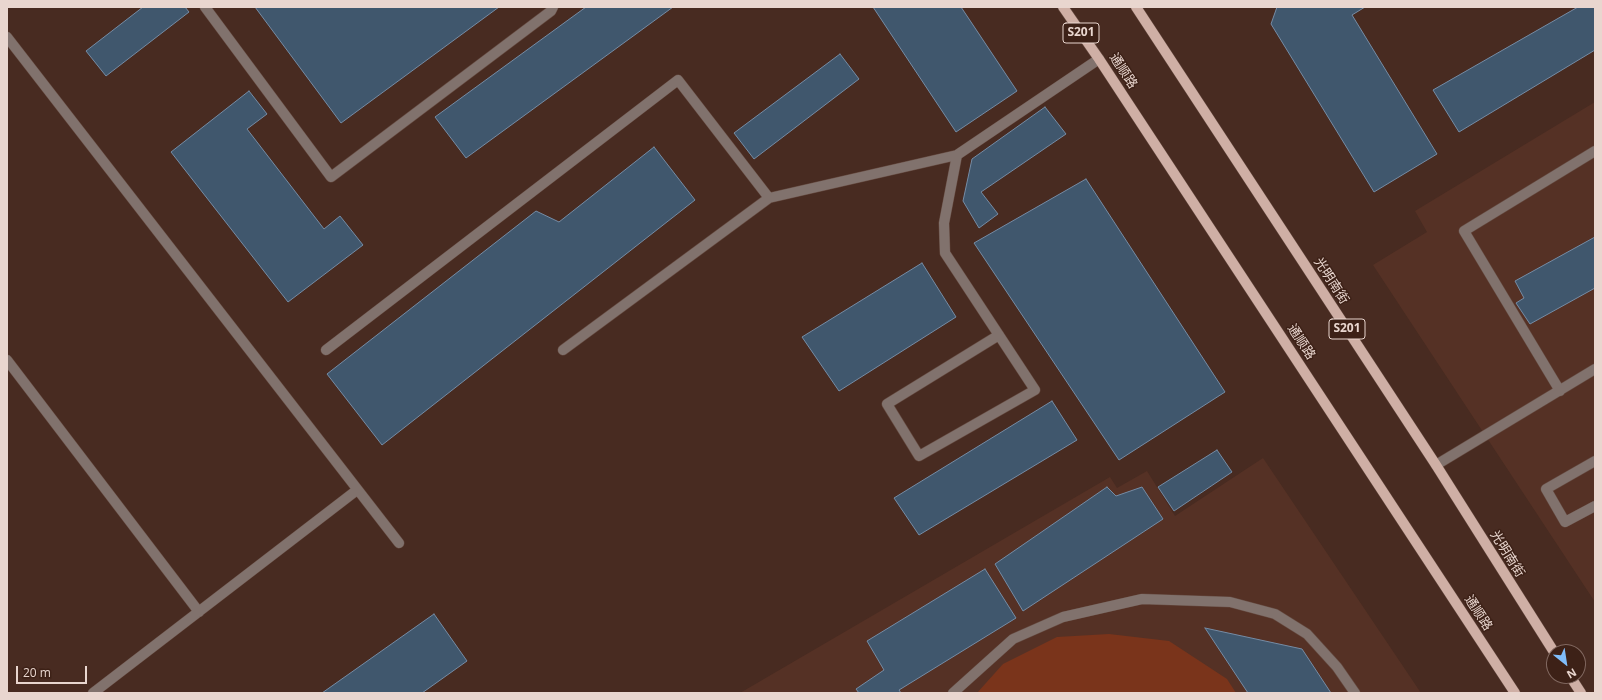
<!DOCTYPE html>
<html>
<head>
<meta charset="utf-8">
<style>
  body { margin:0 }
  #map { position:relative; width:1602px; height:700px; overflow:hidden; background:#482b21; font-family:"Open Sans",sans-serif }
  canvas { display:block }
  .frame { position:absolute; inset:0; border:8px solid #e9d6cf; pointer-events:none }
  .north { position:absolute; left:1546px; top:644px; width:40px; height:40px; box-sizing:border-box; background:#3d2117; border:1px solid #826961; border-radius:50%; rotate:150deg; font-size:11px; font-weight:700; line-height:16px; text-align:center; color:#e9d6cf }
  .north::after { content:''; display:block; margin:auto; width:14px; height:18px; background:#80bdfa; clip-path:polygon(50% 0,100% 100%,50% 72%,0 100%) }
  .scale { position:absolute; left:16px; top:666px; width:71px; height:18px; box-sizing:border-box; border:2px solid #e9d6cf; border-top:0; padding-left:5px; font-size:12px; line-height:14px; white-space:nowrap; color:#e9d6cf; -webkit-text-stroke:3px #3d2117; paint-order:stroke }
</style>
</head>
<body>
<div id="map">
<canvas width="1602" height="700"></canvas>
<div class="frame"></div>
<div class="north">N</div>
<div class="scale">20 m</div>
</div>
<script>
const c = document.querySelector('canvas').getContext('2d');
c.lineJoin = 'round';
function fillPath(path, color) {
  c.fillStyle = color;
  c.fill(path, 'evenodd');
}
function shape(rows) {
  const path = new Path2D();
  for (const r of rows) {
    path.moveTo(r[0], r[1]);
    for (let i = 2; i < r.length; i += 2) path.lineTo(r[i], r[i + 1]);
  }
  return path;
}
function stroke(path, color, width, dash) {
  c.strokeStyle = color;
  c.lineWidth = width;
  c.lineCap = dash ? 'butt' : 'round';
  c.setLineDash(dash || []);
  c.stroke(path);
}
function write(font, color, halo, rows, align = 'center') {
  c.font = font + ' "Open Sans","Noto Sans SC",sans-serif';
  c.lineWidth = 3;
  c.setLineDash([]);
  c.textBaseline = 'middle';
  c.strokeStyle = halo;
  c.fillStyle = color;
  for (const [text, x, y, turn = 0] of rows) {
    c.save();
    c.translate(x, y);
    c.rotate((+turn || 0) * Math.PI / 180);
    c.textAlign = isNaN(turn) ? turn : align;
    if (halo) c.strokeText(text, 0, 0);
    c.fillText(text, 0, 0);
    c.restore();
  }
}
const built = shape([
  [1595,102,1595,602,1373,265,1427,232,1415,211],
  [1263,458,1421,693,740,693,1110,477,1117,488,1147,471,1175,516]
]);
const green = shape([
  [1109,634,1169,641,1227,679,1236,693,977,693,1003,664,1057,637]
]);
const building = shape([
  [143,7,185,7,189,12,106,76,86,51,143,7],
  [255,7,499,7,341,123,255,7],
  [586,7,673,7,466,158,435,117,586,7],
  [873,7,961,7,1017,91,956,132,873,7],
  [1277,7,1365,7,1352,15,1437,154,1374,192,1271,24,1277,7],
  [1578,7,1595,7,1595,50,1459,132,1433,90,1578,7],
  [840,54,859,79,754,159,734,133,840,54],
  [249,91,267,114,247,129,324,229,340,216,363,245,288,302,171,152,249,91],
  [1045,107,1066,134,981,192,998,214,979,228,963,201,972,159,1045,107],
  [654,147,695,200,382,445,327,374,536,211,559,222,654,147],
  [1086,179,1225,392,1119,460,974,243,1086,179],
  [1595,237,1595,288,1530,324,1516,303,1524,298,1515,281,1595,237],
  [922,263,956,317,839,391,802,337,922,263],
  [1052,401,1077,440,919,535,894,498,1052,401],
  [1217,450,1232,472,1174,511,1158,487,1217,450],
  [1107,487,1116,496,1142,487,1163,519,1023,611,995,564,1107,487],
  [985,569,1016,618,899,690,901,693,859,693,856,689,884,670,867,641,985,569],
  [434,614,467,661,422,693,322,693,434,614],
  [1205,628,1302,649,1331,693,1248,693,1205,628]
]);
const minor = shape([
  [205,7,331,177,551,11,553,7],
  [7,37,399,543],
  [999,335,887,404,919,456,1035,390,945,253,944,223,957,155,1099,59],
  [326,350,678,80,769,198,957,155],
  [563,350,769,198],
  [7,360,199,612],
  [1560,391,1464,231,1595,151],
  [1595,461,1546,489,1565,522,1595,506],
  [1436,465,1595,369],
  [93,693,357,490],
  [953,693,1013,639,1063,617,1142,599,1230,602,1275,614,1307,634,1337,667,1355,693]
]);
const major = shape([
  [1063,7,1099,59,1515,693],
  [1136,7,1436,465,1554,652],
  [1570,676,1581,693]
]);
const shields = [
  [1081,33,36],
  [1347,329,36]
];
const shieldNames = [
  ["S201",1081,33],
  ["S201",1347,329]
];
const streetNames = [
  ["通顺路",1123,71,57],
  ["光明南街",1331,281,57],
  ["通顺路",1301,342,57],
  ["光明南街",1507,554,58],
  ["通顺路",1478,613,57]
];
fillPath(built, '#553125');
fillPath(green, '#7a341b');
fillPath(building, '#40576d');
stroke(building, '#758ca5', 1);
stroke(minor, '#654a40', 11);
stroke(major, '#654a40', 11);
stroke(minor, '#81726d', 10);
stroke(major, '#cfafa5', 10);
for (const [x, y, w] of shields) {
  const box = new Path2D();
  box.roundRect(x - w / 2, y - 10, w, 20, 3);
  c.fillStyle = '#3d2117';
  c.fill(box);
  stroke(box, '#e9d6cf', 1);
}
write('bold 12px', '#e9d6cf', null, shieldNames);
write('13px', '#e9d6cf', '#3d2117', streetNames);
</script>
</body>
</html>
